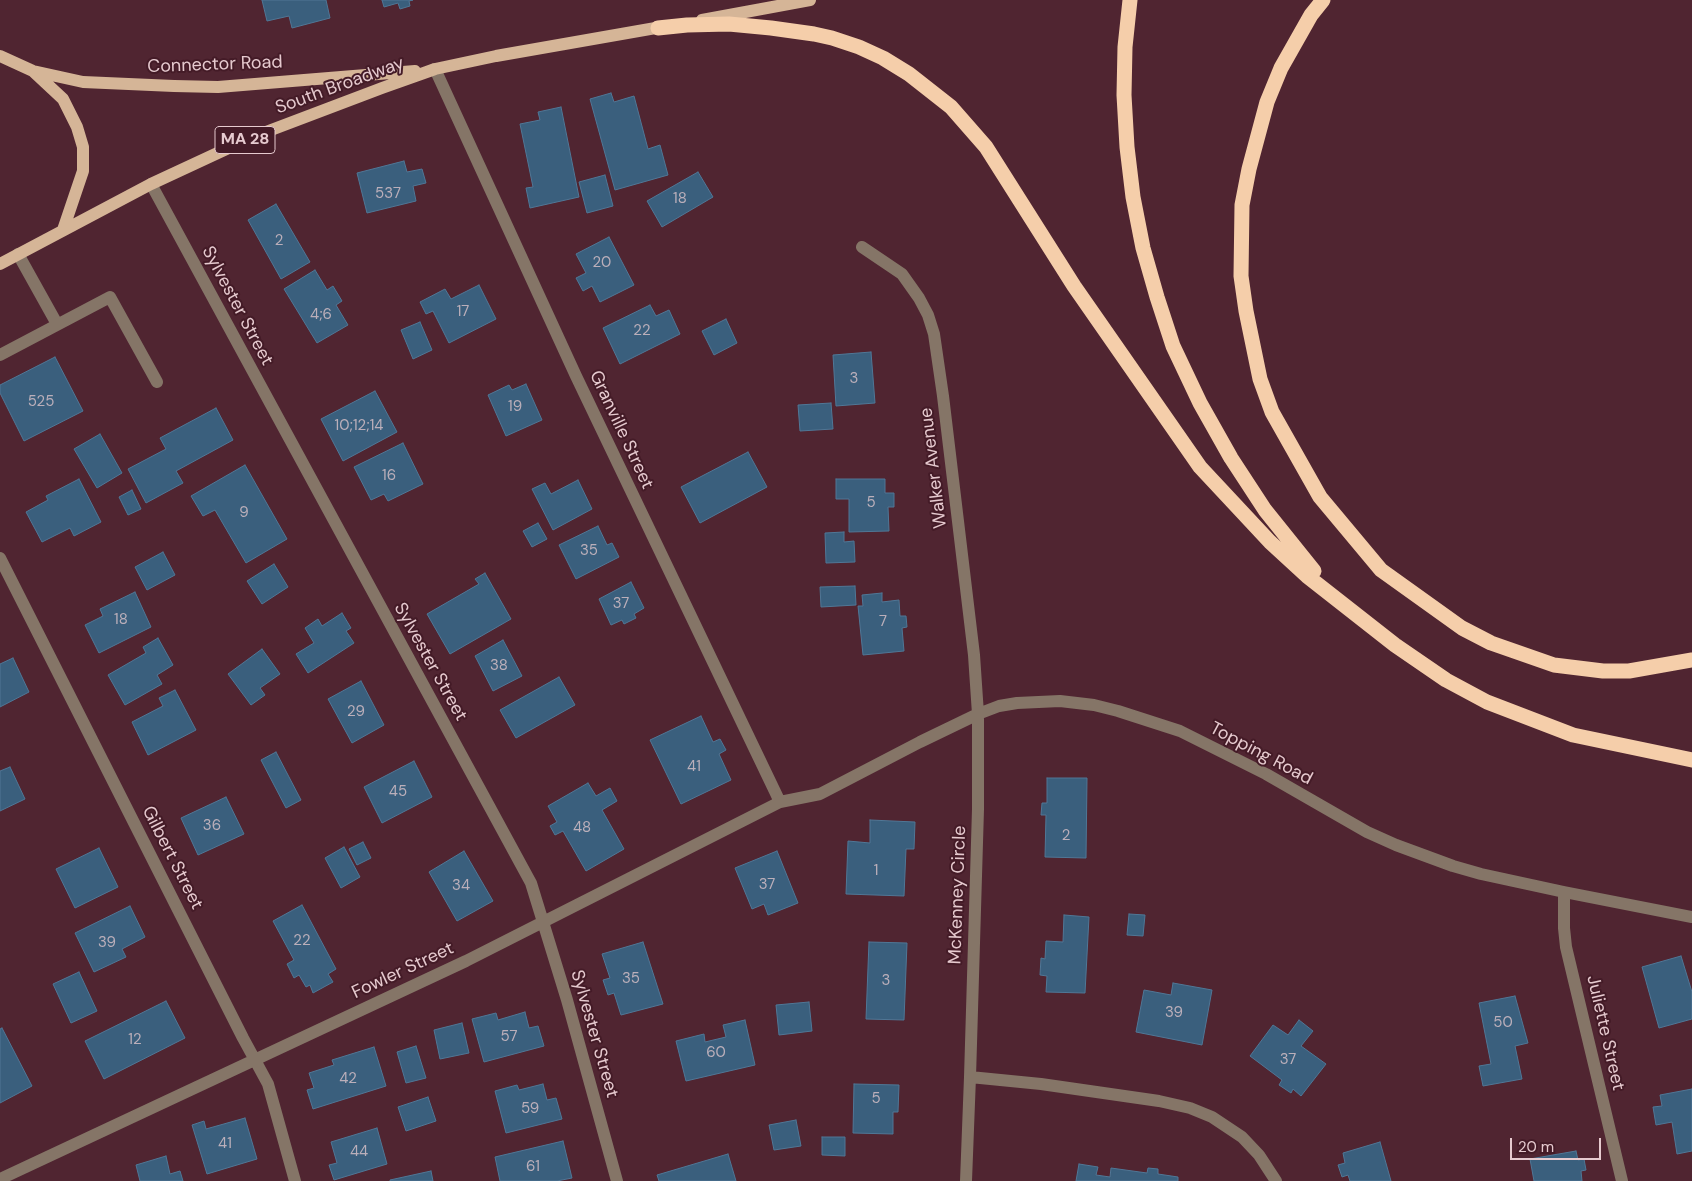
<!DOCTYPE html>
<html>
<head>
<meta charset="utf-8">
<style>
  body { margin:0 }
  #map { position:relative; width:1692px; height:1181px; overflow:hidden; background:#502531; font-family:"DM Sans",sans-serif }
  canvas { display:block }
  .scale { position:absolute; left:1510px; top:1138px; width:91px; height:22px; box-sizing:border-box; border:2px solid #e6cacf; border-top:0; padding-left:6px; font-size:15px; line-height:18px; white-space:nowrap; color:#e6cacf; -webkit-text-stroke:4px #441b27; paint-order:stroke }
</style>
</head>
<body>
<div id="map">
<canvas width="1692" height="1181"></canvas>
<div class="scale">20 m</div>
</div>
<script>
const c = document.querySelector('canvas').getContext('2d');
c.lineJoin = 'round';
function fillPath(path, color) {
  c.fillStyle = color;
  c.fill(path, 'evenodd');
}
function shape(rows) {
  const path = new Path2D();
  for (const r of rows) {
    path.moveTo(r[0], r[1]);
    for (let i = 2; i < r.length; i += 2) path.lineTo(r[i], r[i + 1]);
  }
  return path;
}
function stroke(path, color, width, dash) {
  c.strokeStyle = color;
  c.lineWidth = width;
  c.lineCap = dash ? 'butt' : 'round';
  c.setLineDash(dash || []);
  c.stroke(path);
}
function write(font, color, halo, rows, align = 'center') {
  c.font = font + ' "DM Sans",sans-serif';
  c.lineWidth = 4;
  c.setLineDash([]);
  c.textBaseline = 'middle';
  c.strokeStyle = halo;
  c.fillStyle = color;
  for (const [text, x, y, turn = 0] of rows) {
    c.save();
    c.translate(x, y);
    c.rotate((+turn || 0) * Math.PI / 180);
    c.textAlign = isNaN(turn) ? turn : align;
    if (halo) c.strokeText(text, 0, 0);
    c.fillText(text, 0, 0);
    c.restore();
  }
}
const building = shape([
  [262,0,326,0,330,18,292,28,289,16,267,21,262,0],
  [382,0,413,0,409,1,410,6,400,9,398,3,384,7,382,0],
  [611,93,614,102,634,96,648,149,660,145,668,175,615,190,590,99,611,93],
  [561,107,579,197,530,208,526,188,533,187,520,124,540,120,538,112,561,107],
  [404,161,407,172,422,169,426,183,413,186,416,201,367,213,357,173,404,161],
  [698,172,713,197,662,227,647,201,698,172],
  [605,175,613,206,587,213,579,182,605,175],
  [276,204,310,262,281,279,248,220,276,204],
  [609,237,634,285,600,302,592,286,583,291,576,278,586,273,576,254,609,237],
  [315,270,327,290,333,286,342,301,336,305,348,325,317,343,284,289,315,270],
  [479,285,496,319,449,343,433,311,426,314,420,302,445,289,451,299,479,285],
  [650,305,656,316,669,310,680,334,620,364,603,328,650,305],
  [726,319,737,343,714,355,702,331,726,319],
  [420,322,432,350,413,359,401,330,420,322],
  [871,352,875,403,836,406,833,355,871,352],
  [55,357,83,411,24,441,0,393,0,385,55,357],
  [526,384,542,420,506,436,488,395,509,385,512,390,526,384],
  [375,391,397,432,343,461,321,419,375,391],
  [831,403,833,429,800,431,798,405,831,403],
  [216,408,233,440,176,471,183,483,146,503,128,469,166,449,160,438,216,408],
  [100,434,122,473,97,488,74,449,100,434],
  [403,443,423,484,388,501,384,494,371,500,354,467,403,443],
  [748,452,767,487,700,523,681,487,748,452],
  [245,465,287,539,246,563,215,510,203,516,191,496,245,465],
  [79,479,101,522,74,536,70,528,42,542,26,512,48,500,46,496,79,479],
  [836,479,885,479,885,493,894,493,894,507,888,507,889,531,849,532,849,499,836,499,836,479],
  [578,480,592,509,553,530,532,489,545,483,551,494,578,480],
  [132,490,141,509,128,515,119,497,132,490],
  [538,523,547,539,532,547,523,531,538,523],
  [598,526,607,545,612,543,619,557,576,579,559,545,598,526],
  [844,532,844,542,854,541,855,562,826,563,825,533,844,532],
  [163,552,175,575,147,590,135,567,163,552],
  [274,564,288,587,262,604,247,581,274,564],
  [485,573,511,619,450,654,427,614,479,584,475,579,485,573],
  [631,582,644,608,634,614,636,618,624,624,622,620,611,625,599,599,631,582],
  [855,586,856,605,821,607,820,587,855,586],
  [135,592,151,627,99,653,85,625,103,616,100,609,135,592],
  [882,593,882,602,899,600,900,616,906,616,907,627,902,628,904,651,863,655,858,606,863,606,862,595,882,593],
  [342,613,351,628,346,631,354,643,308,673,296,654,314,643,305,628,318,619,322,626,342,613],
  [158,638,173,665,157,675,162,684,125,705,108,675,146,653,143,647,158,638],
  [503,640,522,676,493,691,475,656,503,640],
  [262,649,280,674,260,688,265,695,251,705,228,674,262,649],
  [13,658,29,692,0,707,0,664,13,658],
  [559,677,575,705,516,738,500,710,559,677],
  [361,681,384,725,352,743,328,699,361,681],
  [175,690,196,730,148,755,132,722,163,706,159,698,175,690],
  [701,716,713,742,720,739,726,750,719,754,731,780,681,804,650,740,701,716],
  [276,752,301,800,286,808,261,760,276,752],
  [414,761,432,797,382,823,364,787,414,761],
  [10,767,25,799,0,811,0,771,10,767],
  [1047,778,1087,778,1086,858,1045,857,1046,815,1041,815,1042,803,1047,803,1047,778],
  [588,783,596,796,610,788,617,801,602,810,624,849,586,871,563,831,555,835,550,826,557,822,548,806,588,783],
  [226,797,244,834,198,855,181,818,226,797],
  [870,820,915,822,914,849,906,849,904,896,846,894,848,841,870,843,870,820],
  [363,842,371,858,357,865,349,849,363,842],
  [344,847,360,877,341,888,325,858,344,847],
  [99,848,118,887,75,908,56,869,99,848],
  [464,851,493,901,457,921,429,872,464,851],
  [777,851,798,903,768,915,764,904,752,909,735,868,777,851],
  [302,905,336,969,328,974,333,982,313,993,310,985,306,987,299,975,294,978,287,964,294,960,273,921,302,905],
  [130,906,145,937,122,949,126,957,94,972,75,933,130,906],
  [1129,914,1145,915,1143,936,1127,935,1129,914],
  [1064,915,1089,917,1085,993,1046,992,1047,976,1040,975,1041,958,1045,959,1046,941,1063,942,1064,915],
  [643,942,663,1004,621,1015,614,993,608,995,603,980,610,978,602,954,643,942],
  [869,942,907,943,904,1020,866,1019,869,942],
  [1681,956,1692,992,1692,1019,1659,1028,1642,967,1681,956],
  [79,972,97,1011,71,1023,53,984,79,972],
  [1173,983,1212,990,1202,1045,1136,1032,1144,990,1171,995,1173,983],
  [1515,996,1528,1043,1515,1046,1522,1079,1483,1086,1479,1066,1491,1064,1479,1003,1515,996],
  [166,1001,185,1038,104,1079,85,1041,166,1001],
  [809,1002,812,1031,779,1035,776,1005,809,1002],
  [525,1012,529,1028,538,1026,544,1046,484,1062,472,1019,496,1013,498,1020,525,1012],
  [745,1020,755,1065,686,1081,676,1041,704,1034,705,1042,726,1037,723,1025,745,1020],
  [1299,1020,1313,1031,1301,1046,1326,1064,1301,1096,1293,1089,1291,1093,1279,1085,1282,1080,1250,1056,1273,1025,1288,1035,1299,1020],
  [462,1023,469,1053,440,1059,434,1030,462,1023],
  [2,1028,32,1086,0,1103,0,1029,2,1028],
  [416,1046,426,1078,406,1083,397,1052,416,1046],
  [374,1047,386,1086,313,1109,307,1090,314,1088,309,1073,334,1065,332,1060,374,1047],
  [543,1084,547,1100,556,1098,562,1119,506,1133,495,1091,517,1085,519,1090,543,1084],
  [854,1084,899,1085,898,1112,893,1112,893,1134,853,1133,854,1084],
  [1692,1089,1692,1151,1677,1154,1672,1122,1656,1125,1653,1107,1662,1106,1660,1095,1692,1089],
  [428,1097,436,1121,406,1131,398,1107,428,1097],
  [245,1118,257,1159,207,1174,192,1125,204,1121,206,1129,245,1118],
  [796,1120,801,1146,774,1150,769,1125,796,1120],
  [377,1128,387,1164,334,1180,329,1165,337,1163,331,1142,377,1128],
  [822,1137,845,1137,845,1156,822,1155,822,1137],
  [563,1141,572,1178,557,1181,500,1181,495,1157,563,1141],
  [1380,1142,1391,1181,1350,1181,1348,1175,1342,1177,1338,1165,1345,1163,1343,1153,1380,1142],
  [1576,1151,1578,1160,1584,1159,1586,1170,1581,1171,1582,1181,1534,1181,1530,1159,1576,1151],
  [728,1154,736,1181,659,1181,657,1175,728,1154],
  [166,1156,170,1174,180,1171,183,1181,140,1181,136,1165,166,1156],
  [1079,1164,1098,1167,1096,1175,1110,1177,1111,1168,1147,1173,1148,1168,1158,1169,1158,1174,1178,1177,1178,1181,1076,1181,1079,1164],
  [431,1171,433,1181,390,1181,390,1180,431,1171]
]);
const minor = shape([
  [435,69,576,376,780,802],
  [151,184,531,883,567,1000,617,1181],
  [862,247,902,274,919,298,928,315,934,334,943,396,974,655,978,714,978,809,970,1077],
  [18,254,57,324],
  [0,355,110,297,157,382],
  [0,558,243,1038,268,1084,295,1181],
  [1564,892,1564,928,1566,947,1622,1181],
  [0,1179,466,961,780,802,820,794,920,742,978,714,999,706,1017,703,1060,701,1094,705,1118,711,1180,731,1266,774,1367,832,1396,845,1453,866,1481,874,1564,892,1692,917],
  [966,1181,970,1077,1041,1084,1159,1101,1190,1108,1212,1117,1242,1137,1259,1155,1276,1181]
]);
const major = shape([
  [702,20,810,0],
  [0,56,33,71,83,82,174,86,218,87,415,71],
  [33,71,63,99,77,127,83,147,83,171,63,230],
  [0,264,151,184,250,138,382,88,435,69,496,56,667,26]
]);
const highway = shape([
  [1130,0,1125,47,1124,95,1127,147,1133,197,1143,248,1157,297,1173,346,1200,403,1231,458,1265,510,1314,571],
  [1323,0,1311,15,1281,68,1267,102,1249,169,1242,205,1241,276,1246,311,1260,379,1272,412,1320,497,1381,570,1462,628,1491,643,1554,665,1603,671,1629,671,1692,660],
  [658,28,687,25,729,24,771,28,814,34,832,38,859,47,883,58,909,74,951,107,986,147,1074,286,1200,467,1270,542,1307,576,1395,645,1446,680,1487,702,1573,735,1692,760]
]);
const numberNames = [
  ["537",388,194],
  ["18",680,199],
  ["2",279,241],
  ["20",602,263],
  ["17",463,312],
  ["4;6",321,315],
  ["22",642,331],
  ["3",854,379],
  ["525",41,402],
  ["19",515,407],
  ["10;12;14",359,426],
  ["16",389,476],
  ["5",871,503],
  ["9",244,513],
  ["35",589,551],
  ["37",621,604],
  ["18",121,620],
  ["7",883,622],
  ["38",499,666],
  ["29",356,712],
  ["41",694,767],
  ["45",398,792],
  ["36",212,826],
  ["48",582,828],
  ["2",1066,836],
  ["1",876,871],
  ["37",767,885],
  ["34",461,886],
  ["22",302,941],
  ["39",107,943],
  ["35",631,979],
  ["3",886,981],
  ["39",1174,1013],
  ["50",1503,1023],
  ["57",509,1037],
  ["12",135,1040],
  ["60",716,1053],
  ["37",1288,1060],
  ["42",348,1079],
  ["5",876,1099],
  ["59",530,1109],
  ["41",225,1144],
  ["44",359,1152],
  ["61",533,1167]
];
const shields = [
  [245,140,60]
];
const shieldNames = [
  ["MA 28",245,140]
];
const streetNames = [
  ["Connector Road",215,65,-2],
  ["South Broadway",340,86,-20],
  ["Sylvester Street",237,306,62],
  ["Granville Street",621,430,65],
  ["Walker Avenue",934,468,-97],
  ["Sylvester Street",430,662,61],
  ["Topping Road",1261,754,28],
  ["Gilbert Street",172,858,63],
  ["McKenney Circle",958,895,-88],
  ["Fowler Street",403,971,-25],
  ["Juliette Street",1605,1033,77],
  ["Sylvester Street",594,1034,74]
];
fillPath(building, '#3a5f7d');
stroke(building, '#507796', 1);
stroke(minor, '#857567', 12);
stroke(major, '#d5b597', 12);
stroke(highway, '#f5ceaa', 15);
write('15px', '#bbafba', null, numberNames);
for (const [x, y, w] of shields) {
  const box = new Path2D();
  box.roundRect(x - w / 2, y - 13.5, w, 27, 4);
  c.fillStyle = '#441b27';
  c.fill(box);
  stroke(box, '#e6cacf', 1);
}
write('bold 16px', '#e6cacf', null, shieldNames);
write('18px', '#e6cacf', '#441b27', streetNames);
</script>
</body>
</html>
